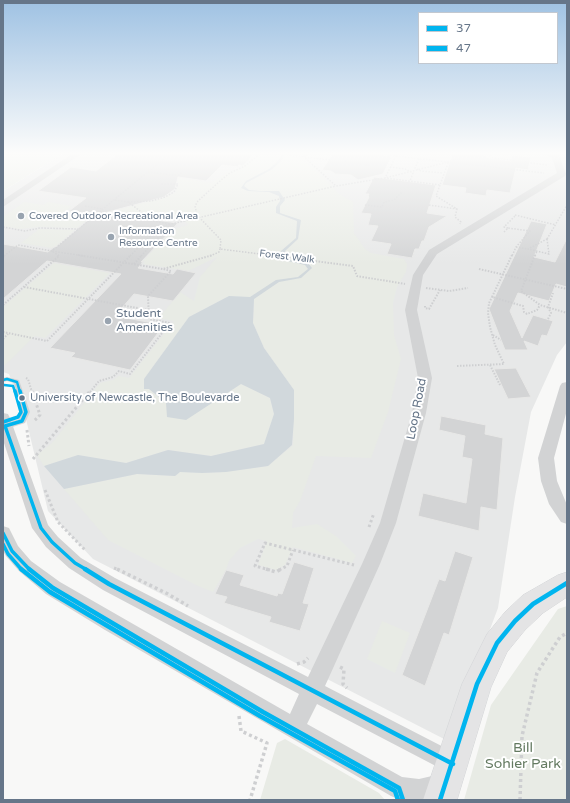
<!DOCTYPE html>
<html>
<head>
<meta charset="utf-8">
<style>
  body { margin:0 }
  #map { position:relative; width:570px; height:803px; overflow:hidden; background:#f8f8f7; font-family:"Varela Round",sans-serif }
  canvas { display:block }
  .frame { position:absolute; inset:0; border:4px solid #667689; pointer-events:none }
  .legend { position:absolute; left:418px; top:12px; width:140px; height:52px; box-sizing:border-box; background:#fff; border:1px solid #c2c8d0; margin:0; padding:5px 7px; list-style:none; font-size:12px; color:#667689 }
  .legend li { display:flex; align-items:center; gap:8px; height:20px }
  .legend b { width:20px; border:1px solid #c2c8d0 }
</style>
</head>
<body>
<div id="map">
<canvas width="570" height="803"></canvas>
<div class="frame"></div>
<ul class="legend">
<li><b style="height:5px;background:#00b5ef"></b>37</li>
<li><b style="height:5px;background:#00b5ef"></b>47</li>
</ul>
</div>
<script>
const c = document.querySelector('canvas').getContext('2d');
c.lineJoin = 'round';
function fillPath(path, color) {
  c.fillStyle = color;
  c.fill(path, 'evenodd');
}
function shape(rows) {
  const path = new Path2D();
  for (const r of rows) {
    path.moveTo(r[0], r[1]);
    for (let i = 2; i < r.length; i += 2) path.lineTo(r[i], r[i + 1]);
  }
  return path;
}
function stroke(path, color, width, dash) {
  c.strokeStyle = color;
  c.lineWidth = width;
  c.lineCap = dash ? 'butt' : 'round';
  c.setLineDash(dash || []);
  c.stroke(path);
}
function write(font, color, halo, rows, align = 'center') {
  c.font = font + ' "Varela Round",sans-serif';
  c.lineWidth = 4;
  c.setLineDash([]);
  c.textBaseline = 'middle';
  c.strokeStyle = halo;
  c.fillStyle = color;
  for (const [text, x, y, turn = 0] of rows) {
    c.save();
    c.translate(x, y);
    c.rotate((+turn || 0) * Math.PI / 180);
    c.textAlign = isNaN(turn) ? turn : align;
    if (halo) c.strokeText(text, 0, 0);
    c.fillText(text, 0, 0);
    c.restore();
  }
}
const built = shape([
  [66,152,567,152,567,342,557,355,531,412,515,497,498,608,448,741,93,559,48,511,26,419,9,374,3,372,3,191]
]);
const green = shape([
  [3,152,66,152,3,191],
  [261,152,291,152,294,157,304,162,317,171,339,194,353,202,354,233,365,249,371,253,404,259,407,264,406,272,397,287,393,303,394,335,401,359,388,412,371,458,316,456,300,501,293,513,292,528,317,524,336,536,356,556,352,563,293,547,285,565,276,570,258,565,267,541,258,539,240,548,229,561,226,570,213,592,198,586,108,540,64,489,137,474,175,476,180,472,202,473,223,472,268,466,293,445,294,390,264,348,253,323,254,298,229,296,189,317,144,379,145,389,149,389,166,403,217,399,241,384,270,398,274,414,264,444,211,456,168,450,126,463,78,455,44,466,37,455,52,443,100,383,113,380,119,376,129,378,174,321,159,318,180,292,194,301,200,277,217,257,188,271,143,264,145,262,143,261,174,229,188,225,182,218,168,221,109,212,118,204,151,201,164,198,174,193,178,187,178,183,162,184,171,176,192,174,187,179,211,183,227,173,248,164],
  [24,202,43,205,48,202,72,206,65,212,92,216,77,228,39,227,19,229,3,226,3,217],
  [39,229,75,230,55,247,51,248,21,243],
  [54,263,110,273,45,338,35,336,5,365,3,365,3,307],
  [567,606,567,800,464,800,491,705,558,609],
  [382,621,410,633,395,673,367,659],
  [285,739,379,793,385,800,260,800,277,743]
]);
const water = shape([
  [285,152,287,152,279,163,271,170,246,183,244,186,249,190,259,191,279,191,285,200,280,206,280,213,301,220,298,239,285,251,287,259,308,263,312,268,301,278,279,282,254,299,253,323,264,348,294,390,294,419,292,445,268,466,226,472,202,473,180,472,175,476,137,474,64,489,44,466,78,455,126,463,168,450,211,456,264,444,274,414,270,398,241,384,186,420,167,417,166,403,149,389,144,389,144,379,189,317,229,296,250,297,276,280,298,277,308,269,305,265,283,260,281,251,296,238,297,221,276,213,276,207,280,201,279,196,269,192,248,191,241,188,246,181,269,169,276,163]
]);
const building = shape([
  [120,152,256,152,243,166,239,165,238,167,222,165,206,181,178,177,175,189,164,197,104,213,178,223,141,262,143,262,138,268,173,274,177,269,196,273,173,301,134,294,115,316,164,325,130,370,71,357,75,353,50,348,121,274,47,261,3,299,3,244,48,252,54,247,56,247,94,215,69,211,86,198,38,191,71,167,96,171,120,152],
  [334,152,359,152,392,156,383,174,358,180,351,175,335,174,331,171,322,170,334,152],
  [453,152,477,152,490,158,511,161,512,155,531,157,528,170,516,168,510,193,487,190,486,196,465,193,466,188,442,185,453,152],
  [374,177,436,185,427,213,447,216,429,227,424,241,422,241,419,249,415,249,412,258,387,254,391,244,371,241,378,226,368,225,371,214,361,213,369,197,368,196,369,194,365,194,374,177],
  [531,221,547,224,534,257,555,262,567,238,567,287,556,284,549,301,518,293,510,311,522,338,533,315,553,321,547,336,542,335,538,346,524,341,528,350,505,350,489,309,531,221],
  [516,368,531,397,508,399,494,369,516,368],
  [441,416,486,425,485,434,503,438,497,510,481,507,479,531,418,516,423,493,466,503,472,459,462,457,465,436,439,430,441,416],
  [455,551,473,557,449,635,444,633,425,686,402,675,439,579,445,581,455,551],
  [294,562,314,568,303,603,309,604,300,631,269,622,271,617,224,603,227,597,215,594,226,570,244,575,240,585,277,596,278,593,282,594,294,562]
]);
const pathFar3 = shape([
  [181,152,210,156],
  [262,152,245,166,230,173,221,180,198,201,195,206,197,215,221,240,220,249,276,256],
  [263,152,331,160],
  [484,153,494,158,547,165],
  [303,156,336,186,385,178,448,162,388,155,383,152],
  [303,156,316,152],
  [396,156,385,178,440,185,448,163],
  [419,159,415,168,421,171,443,173],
  [345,161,369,165],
  [450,161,462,158],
  [448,162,544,173],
  [390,167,405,169,413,173,410,181],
  [148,172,172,175,179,175,182,172],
  [440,185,436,196,457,209,455,217,461,222,460,224],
  [115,200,128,202,152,220],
  [128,202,151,201,165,197,174,192,178,184,160,184],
  [365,205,382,207,384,202,394,200,402,192],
  [429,205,457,209],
  [85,206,103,209],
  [100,212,170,224],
  [515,215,556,225],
  [3,227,25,231,40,228,78,229],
  [508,228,504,227,515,216],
  [504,232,508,228,530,231,516,247,512,256],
  [547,239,549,254,528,249,547,239],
  [547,239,567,205],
  [516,247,528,249],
  [4,256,18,245,52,251,172,152],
  [59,256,52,251,84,256],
  [130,256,159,227,184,221],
  [141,256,170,225],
  [210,256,219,252,220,249],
  [535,256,537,251]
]);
const pathFar2 = shape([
  [78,255,163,269,213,255],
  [268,255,353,266,357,276,405,284],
  [512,255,492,297,523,306,524,312,527,314,537,310,540,305],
  [535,255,521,291,540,305,567,313],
  [3,257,5,255],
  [134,264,142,255],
  [479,269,567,289],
  [24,287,148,310],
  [426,288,449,291,468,288],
  [3,305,59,256,58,255],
  [425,306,425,308,429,309,440,290],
  [548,319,551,313,548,307,553,293],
  [3,332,47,341,131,255],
  [493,335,501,340],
  [3,339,8,334],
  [490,365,500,385],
  [457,366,504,364,495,345,490,327,488,313,489,303,492,297],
  [26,378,28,379,32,392],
  [90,392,99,381,113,377,119,371,130,374,170,323,149,319,148,296,171,271,163,269]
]);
const pathFar1 = shape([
  [32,391,40,415,34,421],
  [27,430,29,446],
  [33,459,90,391],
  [45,490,58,522,85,550],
  [369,527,374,513],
  [114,568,119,570],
  [270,570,255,566,265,543,354,565],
  [279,570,287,566,293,550]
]);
const path = shape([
  [117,569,168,594,188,606],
  [266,569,276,572,281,569],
  [297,664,304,662,308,658],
  [340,667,344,669,343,684,347,688],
  [239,716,241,731,267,743,250,800],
  [520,800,522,736,537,673,560,637,567,633]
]);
const lane = shape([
  [7,377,19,380,30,412,25,423,3,430,3,424,19,419,22,412,14,383,7,381,3,382,3,378,7,377]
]);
const street = shape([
  [75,152,84,152,3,207,3,200,75,152],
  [541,152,551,152,559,155,566,174,565,176,437,254,423,275,417,310,432,378,426,413,396,523,380,564,325,686,461,756,464,764,461,772,453,775,317,704,307,724,402,777,419,779,445,773,453,777,457,785,453,793,430,800,401,800,391,796,105,630,46,594,19,571,6,556,3,551,3,526,9,528,18,546,31,561,60,582,290,714,299,694,103,590,69,568,46,547,32,528,3,440,3,413,8,414,10,418,48,525,58,537,81,558,115,578,308,677,362,564,380,523,412,413,418,378,405,310,413,275,429,250,557,173,552,158,541,152],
  [567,382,567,410,554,458,557,481,567,505,567,524,561,522,549,504,541,481,538,458,560,386,562,383,567,382]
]);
const secondary = shape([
  [567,572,567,597,543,613,525,630,507,652,491,687,457,800,423,800,462,684,487,634,505,612,523,595,558,575,567,572]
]);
const pathBridge = shape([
  [184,221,336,186]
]);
const bus1Far2 = shape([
  [3,380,7,379,17,382,20,392]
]);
const bus1Far1 = shape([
  [20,391,26,412,22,421,5,426,41,528,52,542,75,563,87,570],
  [3,533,12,551,30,570]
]);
const bus1 = shape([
  [29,569,53,588,263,712,399,788,403,800],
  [85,569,109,584,453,764],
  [440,800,477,684,497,643,515,621,533,604,567,583]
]);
const bus2Far2 = shape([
  [4,385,13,386,15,392]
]);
const bus2Far1 = shape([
  [3,422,18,417,21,412,15,391],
  [3,544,8,554,22,570]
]);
const bus2 = shape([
  [21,569,50,592,260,716,395,791,398,800]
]);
const markers = [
  [21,216,4,"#99a4b0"],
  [111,237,4,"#99a4b0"],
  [108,321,4,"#99a4b0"],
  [22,398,3.5,"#667689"]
];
const farPoinames = [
  ["Covered Outdoor Recreational Area",29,216],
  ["Information",119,231],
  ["Resource Centre",119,243]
];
const farStreetnames = [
  ["Forest Walk",287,257,7]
];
const busNames = [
  ["University of Newcastle, The Boulevarde",30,398]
];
const poiNames = [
  ["Student",116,314],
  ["Amenities",116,328]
];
const streetNames = [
  ["Loop Road",417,409,-79]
];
const nearParknames = [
  ["Bill",523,748],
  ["Sohier Park",523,764]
];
fillPath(built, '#e7e8e8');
fillPath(green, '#e8ebe5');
fillPath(water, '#d1d8dc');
fillPath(building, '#d3d4d5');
stroke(building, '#e8e8e7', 1);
stroke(secondary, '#d3d5d7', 1);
stroke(pathFar3, '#cecfd1', 1.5, [1.5, 1.5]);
stroke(pathFar2, '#cecfd1', 2, [1.5, 1.5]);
stroke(pathFar1, '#cecfd1', 3, [2.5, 2.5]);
stroke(path, '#cecfd1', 3.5, [3, 3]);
fillPath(lane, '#d2d3d4');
fillPath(street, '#d2d3d4');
fillPath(secondary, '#e4e4e5');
stroke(pathBridge, '#cecfd1', 1.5, [1.5, 1.5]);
stroke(bus1Far2, '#00b5ef', 2.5);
stroke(bus1Far1, '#00b5ef', 3.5);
stroke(bus1, '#00b5ef', 4.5);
stroke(bus2Far2, '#00b5ef', 2.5);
stroke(bus2Far1, '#00b5ef', 3.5);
stroke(bus2, '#00b5ef', 4.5);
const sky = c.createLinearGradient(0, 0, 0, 264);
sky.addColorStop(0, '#9fc2e3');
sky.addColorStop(0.58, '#fcfcfb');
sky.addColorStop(1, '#fcfcfb00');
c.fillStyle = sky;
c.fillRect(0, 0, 570, 264);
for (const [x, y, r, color] of markers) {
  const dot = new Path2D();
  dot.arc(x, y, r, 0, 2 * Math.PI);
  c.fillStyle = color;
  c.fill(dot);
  stroke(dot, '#fff', 1.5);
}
write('10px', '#667689', '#fff', farPoinames, 'left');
write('10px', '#667689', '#fff', farStreetnames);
write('11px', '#667689', '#fff', busNames, 'left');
write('12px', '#667689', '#fff', poiNames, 'left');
write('12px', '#667689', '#fff', streetNames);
write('14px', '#647a61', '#fff', nearParknames);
</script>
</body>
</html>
